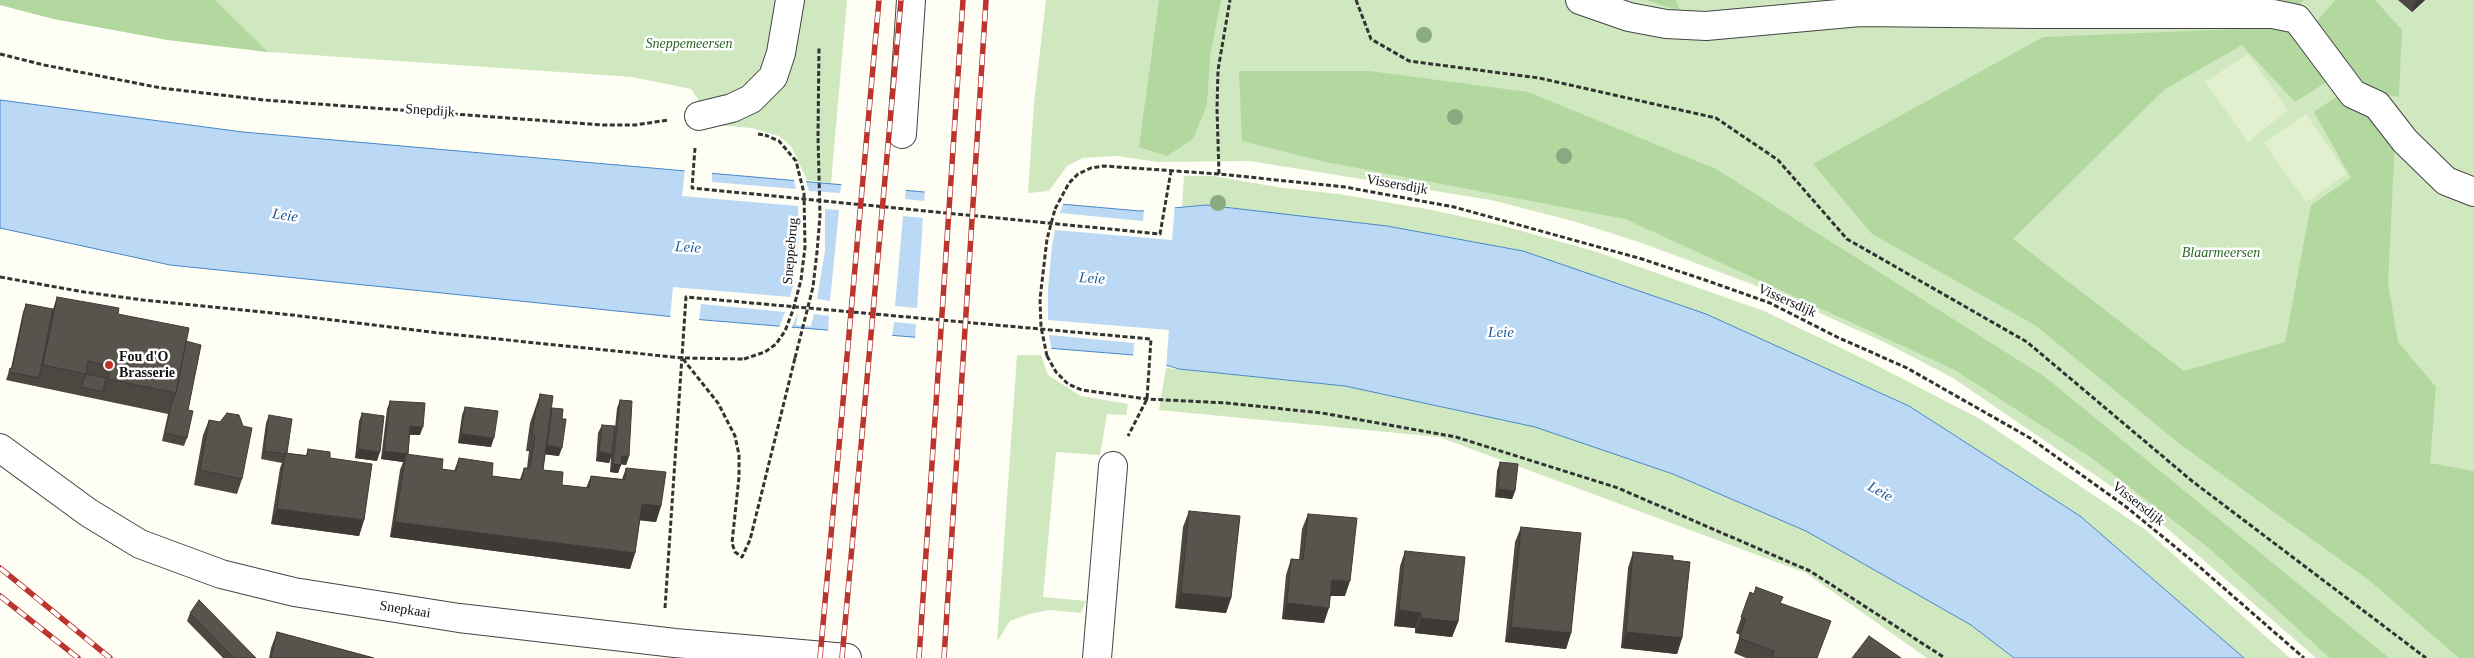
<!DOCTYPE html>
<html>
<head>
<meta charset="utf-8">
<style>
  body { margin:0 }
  canvas { display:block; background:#fefef5 }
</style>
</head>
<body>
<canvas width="2474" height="658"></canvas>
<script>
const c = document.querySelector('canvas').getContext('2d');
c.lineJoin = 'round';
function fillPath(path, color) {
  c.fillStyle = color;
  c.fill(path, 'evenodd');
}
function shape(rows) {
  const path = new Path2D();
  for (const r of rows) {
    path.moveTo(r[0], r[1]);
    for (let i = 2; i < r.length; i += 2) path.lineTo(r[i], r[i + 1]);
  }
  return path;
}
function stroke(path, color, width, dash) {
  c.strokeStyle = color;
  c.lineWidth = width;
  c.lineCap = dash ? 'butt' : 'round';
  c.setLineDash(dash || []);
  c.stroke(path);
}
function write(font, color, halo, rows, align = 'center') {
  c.font = font + ' Georgia,serif';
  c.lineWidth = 5;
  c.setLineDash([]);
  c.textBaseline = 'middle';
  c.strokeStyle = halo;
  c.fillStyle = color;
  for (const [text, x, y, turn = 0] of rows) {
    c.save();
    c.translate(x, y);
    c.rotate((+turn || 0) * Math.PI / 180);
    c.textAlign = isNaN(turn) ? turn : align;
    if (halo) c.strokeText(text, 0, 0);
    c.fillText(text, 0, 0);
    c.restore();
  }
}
const green = shape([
  [0,0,847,0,831,183,807,180,791,146,779,136,752,128,715,125,691,89,632,77,268,52,168,40,54,19,0,5],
  [1046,0,2474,0,2474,658,2316,658,2146,510,1953,378,1884,342,1773,292,1642,243,1573,221,1491,200,1250,161,1158,162,1116,156,1083,158,1067,166,1049,191,1028,193,1034,103],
  [1184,176,1213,176,1283,188,1339,194,1432,210,1500,225,1597,252,1764,311,1872,363,1980,419,2147,531,2290,658,2238,658,2080,516,1909,406,1706,314,1523,251,1387,226,1206,205,1182,207],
  [1017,355,1041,355,1048,375,1081,396,1128,404,1126,415,1107,414,1100,455,1056,452,1043,597,1086,601,1081,613,1049,610,1029,614,1010,621,997,642],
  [1166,368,1345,386,1535,427,1673,474,1806,531,1971,625,2014,658,1927,658,1806,573,1439,437,1159,410]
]);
const forest = shape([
  [0,0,215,0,268,52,168,40,54,19,0,5],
  [1159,0,1221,0,1210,56,1207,105,1193,139,1167,156,1139,147],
  [1646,0,1676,0,1680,11],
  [2197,0,2304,0,2296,8,2198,5],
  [2335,0,2375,0,2402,30,2399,97,2381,94,2362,85,2314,25],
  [2286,27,2328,81,2295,102,2242,45,2165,89,2013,239,2184,371,2285,342,2311,205,2351,178,2314,112,2339,95,2373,116,2395,141,2388,283,2398,342,2436,387,2430,463,2474,471,2474,658,2459,658,2370,581,2181,445,2035,325,1872,234,1813,164,2043,37],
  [1239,71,1370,71,1528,92,1716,169,2045,377,2389,658,2330,658,2209,548,2089,456,1953,369,1625,219,1321,161,1242,141]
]);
const pitch = shape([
  [2248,54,2288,110,2248,142,2205,82],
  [2306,114,2347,174,2306,202,2264,143]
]);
const water = shape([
  [0,100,243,132,1140,211,1206,205,1387,226,1523,251,1706,314,1909,406,2080,516,2244,658,2014,658,1971,625,1806,531,1673,474,1535,427,1345,386,1179,369,1133,355,704,320,170,265,0,228,0,100]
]);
const pier = shape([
  [685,167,712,169,712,182,796,189,793,176,805,178,809,191,840,193,842,181,884,185,906,187,905,199,924,201,925,189,1064,201,1060,213,1143,221,1144,208,1175,205,1172,240,1055,230,1052,246,1048,290,1048,320,1169,330,1166,368,1133,358,1134,343,1049,335,1052,351,915,340,916,324,894,322,892,338,828,332,829,316,814,314,811,326,796,325,798,313,791,329,779,328,785,312,701,304,699,322,670,319,673,287,790,297,794,282,799,236,798,206,682,196],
  [825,209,839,210,830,301,817,299,825,251],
  [903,216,923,218,917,308,895,306]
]);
const path = shape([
  [1356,0,1371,39,1409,61,1539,78,1716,118,1778,160,1847,239,2027,342,2192,481,2426,658],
  [0,54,44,65,161,88,264,100,603,125,635,125,668,120],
  [758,134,765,135],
  [818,136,819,46],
  [695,148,692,188,1160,234,1171,171],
  [1219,174,1217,109,1218,70,1230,0],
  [1055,209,1069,183,1078,174,1091,168,1104,166,1219,174,1345,187,1454,207,1642,259,1705,280,1770,303,1837,337,1907,368,2030,438,2125,506,2195,563,2304,658],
  [0,277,84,292,143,300,292,315,439,333,683,358,744,359],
  [1047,356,1056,372,1068,384,1082,390,1147,399,1227,403,1322,413,1456,437,1618,488,1810,571,1945,658],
  [683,359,718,403,735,436,739,455,739,477,732,543,735,552,742,557,750,540,795,358],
  [665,608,686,297,1151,339,1147,399,1128,436]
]);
const minor = shape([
  [1580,0,1629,17,1666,24,1706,26,1860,12,2036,14,2273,14,2297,19,2353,94,2377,105,2405,141,2446,181,2474,192],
  [699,116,732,108,751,99,773,77,781,53,790,0],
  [902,134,911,0],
  [0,448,89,513,140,544,221,574,294,592,459,618,675,643,847,658],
  [1097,658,1113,466]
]);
const rail = shape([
  [0,568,110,658],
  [0,596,78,658],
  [820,658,879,0],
  [842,658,901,0],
  [919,658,963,0],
  [944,658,986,0]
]);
const pathBridge = shape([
  [1047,356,1041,327,1040,299,1047,239,1055,209],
  [795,358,813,287,817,252,820,216,818,136],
  [744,359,765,352,776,344,785,331,793,310,801,280,805,247,804,193,796,161,779,141,765,135]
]);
const trees = [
  [1424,35],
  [1455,117],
  [1564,156],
  [1218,203]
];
const wall = shape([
  [2398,0,2425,0,2412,12],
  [57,297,118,314,186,341,188,410,187,438,184,446,162,441,168,414,6,380,10,368,11,368,23,312,26,304,53,309],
  [540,394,552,408,559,456,545,454,543,470,562,485,586,488,591,476,622,479,626,468,661,506,656,522,640,520,635,553,630,569,390,537,400,470,403,462,381,459,387,409,390,401,420,435,410,435,408,455,442,469,454,471,459,458,492,476,520,479,524,468,527,468,529,451,526,451,530,423],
  [620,400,629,456,626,465,621,464,618,473,610,472,611,457,609,463,596,461,598,433,602,425,615,428,617,408],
  [465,407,491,447,458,443,462,415],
  [362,413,377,461,355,458,359,421],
  [269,415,287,453,306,455,308,449,330,458,364,520,359,536,271,524,280,468,282,463,261,459,266,423],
  [209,420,242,479,237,494,194,485,203,435],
  [1500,462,1515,491,1512,499,1495,497,1497,471],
  [1189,511,1231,598,1226,613,1175,608,1183,527],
  [1308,514,1345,596,1330,596,1324,623,1282,619,1286,575,1291,559,1299,560,1302,529],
  [1521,527,1571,633,1566,649,1505,642,1515,542],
  [1405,551,1458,622,1452,637,1415,633,1415,628,1394,626,1400,566],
  [1633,552,1673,560,1682,638,1677,654,1621,648,1628,568],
  [1750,592,1780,603,1817,658,1746,658,1734,653,1740,635,1736,633],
  [190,613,256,658,223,658,187,621],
  [277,632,374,658,269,658,271,648]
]);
const shadedWall = shape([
  [2416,0,2425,0,2412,12],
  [410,426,423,427,420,435,407,434],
  [461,434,494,438,491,447,458,443],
  [545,445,562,448,559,456,542,454],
  [358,449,380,452,377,461,355,458],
  [384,451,408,454,406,454,403,462,381,459],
  [599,452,612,454,609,463,596,461],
  [622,456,629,456,626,465,619,464],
  [613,464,621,465,618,473,610,472],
  [1498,489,1515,491,1512,499,1495,497],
  [642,504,661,506,656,522,636,520],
  [277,509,364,520,359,536,271,524],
  [395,522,635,553,630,569,390,537],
  [1332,580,1350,581,1345,596,1326,596],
  [1181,593,1231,598,1226,613,1175,608],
  [1287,603,1329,608,1324,623,1282,619],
  [1399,610,1421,613,1415,628,1394,626],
  [1421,618,1458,622,1452,637,1415,633],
  [1511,627,1571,633,1566,649,1505,642],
  [1626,632,1682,638,1677,654,1621,648]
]);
const building = shape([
  [57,297,119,308,118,314,189,328,176,393,108,379,111,366,88,361,86,374,43,365,57,297],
  [26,304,53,309,39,378,9,372,10,368,12,369,26,304],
  [186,341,201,345,188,410,193,411,187,438,165,433,171,405,176,393,186,341],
  [86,374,106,378,103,392,81,387,86,374],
  [540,394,553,396,543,470,563,472,562,485,589,488,591,476,625,480,626,468,666,472,661,506,642,504,635,553,395,522,406,454,443,459,442,469,456,471,459,458,493,463,492,476,522,480,524,468,530,468,535,436,532,435,536,408,538,408,540,394],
  [620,400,632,401,629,456,622,456,621,465,613,464,620,400],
  [390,401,425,403,423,427,410,426,408,454,384,451,390,401],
  [465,407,498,411,494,438,461,434,465,407],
  [552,408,563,409,562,419,566,419,562,448,547,445,552,408],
  [227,413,239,415,243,426,252,428,242,479,200,470,209,420,220,422,227,413],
  [362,413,384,416,380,452,358,449,362,413],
  [269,415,292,419,287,453,285,453,285,454,264,451,269,415],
  [602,425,615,426,612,454,599,452,602,425],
  [308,449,330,452,330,458,372,464,364,520,277,509,285,453,307,456,308,449],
  [1500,462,1518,464,1515,491,1498,489,1500,462],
  [1189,511,1240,516,1231,598,1181,593,1189,511],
  [1308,514,1357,518,1350,581,1332,580,1329,608,1287,603,1291,559,1303,560,1308,514],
  [1521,527,1581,533,1571,633,1511,627,1521,527],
  [1405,551,1465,557,1458,622,1421,618,1421,613,1399,610,1405,551],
  [1633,552,1673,556,1673,560,1690,562,1682,638,1626,632,1633,552],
  [1756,587,1783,597,1780,603,1831,621,1817,658,1772,658,1774,651,1739,638,1746,619,1741,617,1750,592,1754,594,1756,587],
  [199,600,256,658,234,658,190,613,199,600],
  [277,632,374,658,271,658,277,632],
  [1869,636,1901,658,1852,658,1869,636]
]);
const markers = [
  [109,365,5,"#bb352e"]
];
const parkNames = [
  ["Sneppemeersen",689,44],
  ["Blaarmeersen",2221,253]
];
const streetNames = [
  ["Snepdijk",430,111,4],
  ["Vissersdijk",1397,185,10],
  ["Sneppebrug",791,251,-85],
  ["Vissersdijk",1787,301,24],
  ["Vissersdijk",2138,504,38],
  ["Snepkaai",405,610,9]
];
const poiNames = [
  ["Fou d'O",119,357],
  ["Brasserie",119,373]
];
const waterNames = [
  ["Leie",285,216,8],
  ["Leie",688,248,4],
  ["Leie",1092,279,4],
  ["Leie",1501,333],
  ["Leie",1880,492,29]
];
fillPath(green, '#d0e8bf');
fillPath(forest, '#b3d89f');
fillPath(pitch, '#e2f0d0');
fillPath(water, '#bbd9f4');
stroke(water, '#4687c7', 1);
fillPath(pier, '#fefef5');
stroke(minor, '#444', 30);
stroke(path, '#333', 3, [5, 2.5]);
stroke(minor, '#fff', 28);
stroke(rail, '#bb352e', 5.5);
stroke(rail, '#fff', 4, [11]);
stroke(pathBridge, '#333', 3, [5, 2.5]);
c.fillStyle = '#89aa82';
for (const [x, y] of trees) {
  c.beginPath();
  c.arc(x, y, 8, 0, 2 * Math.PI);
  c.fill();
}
fillPath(wall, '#4d4742');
fillPath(shadedWall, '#3e3a36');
fillPath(building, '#59534d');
stroke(building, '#3e3a36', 1);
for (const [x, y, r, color] of markers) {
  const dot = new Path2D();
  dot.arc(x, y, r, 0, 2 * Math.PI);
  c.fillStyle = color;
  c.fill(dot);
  stroke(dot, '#fff', 2);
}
write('italic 14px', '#2a6623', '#fff', parkNames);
write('14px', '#111', '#fff', streetNames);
write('bold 14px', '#111', '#fff', poiNames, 'left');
write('italic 15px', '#1e599e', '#fff', waterNames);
</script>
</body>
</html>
